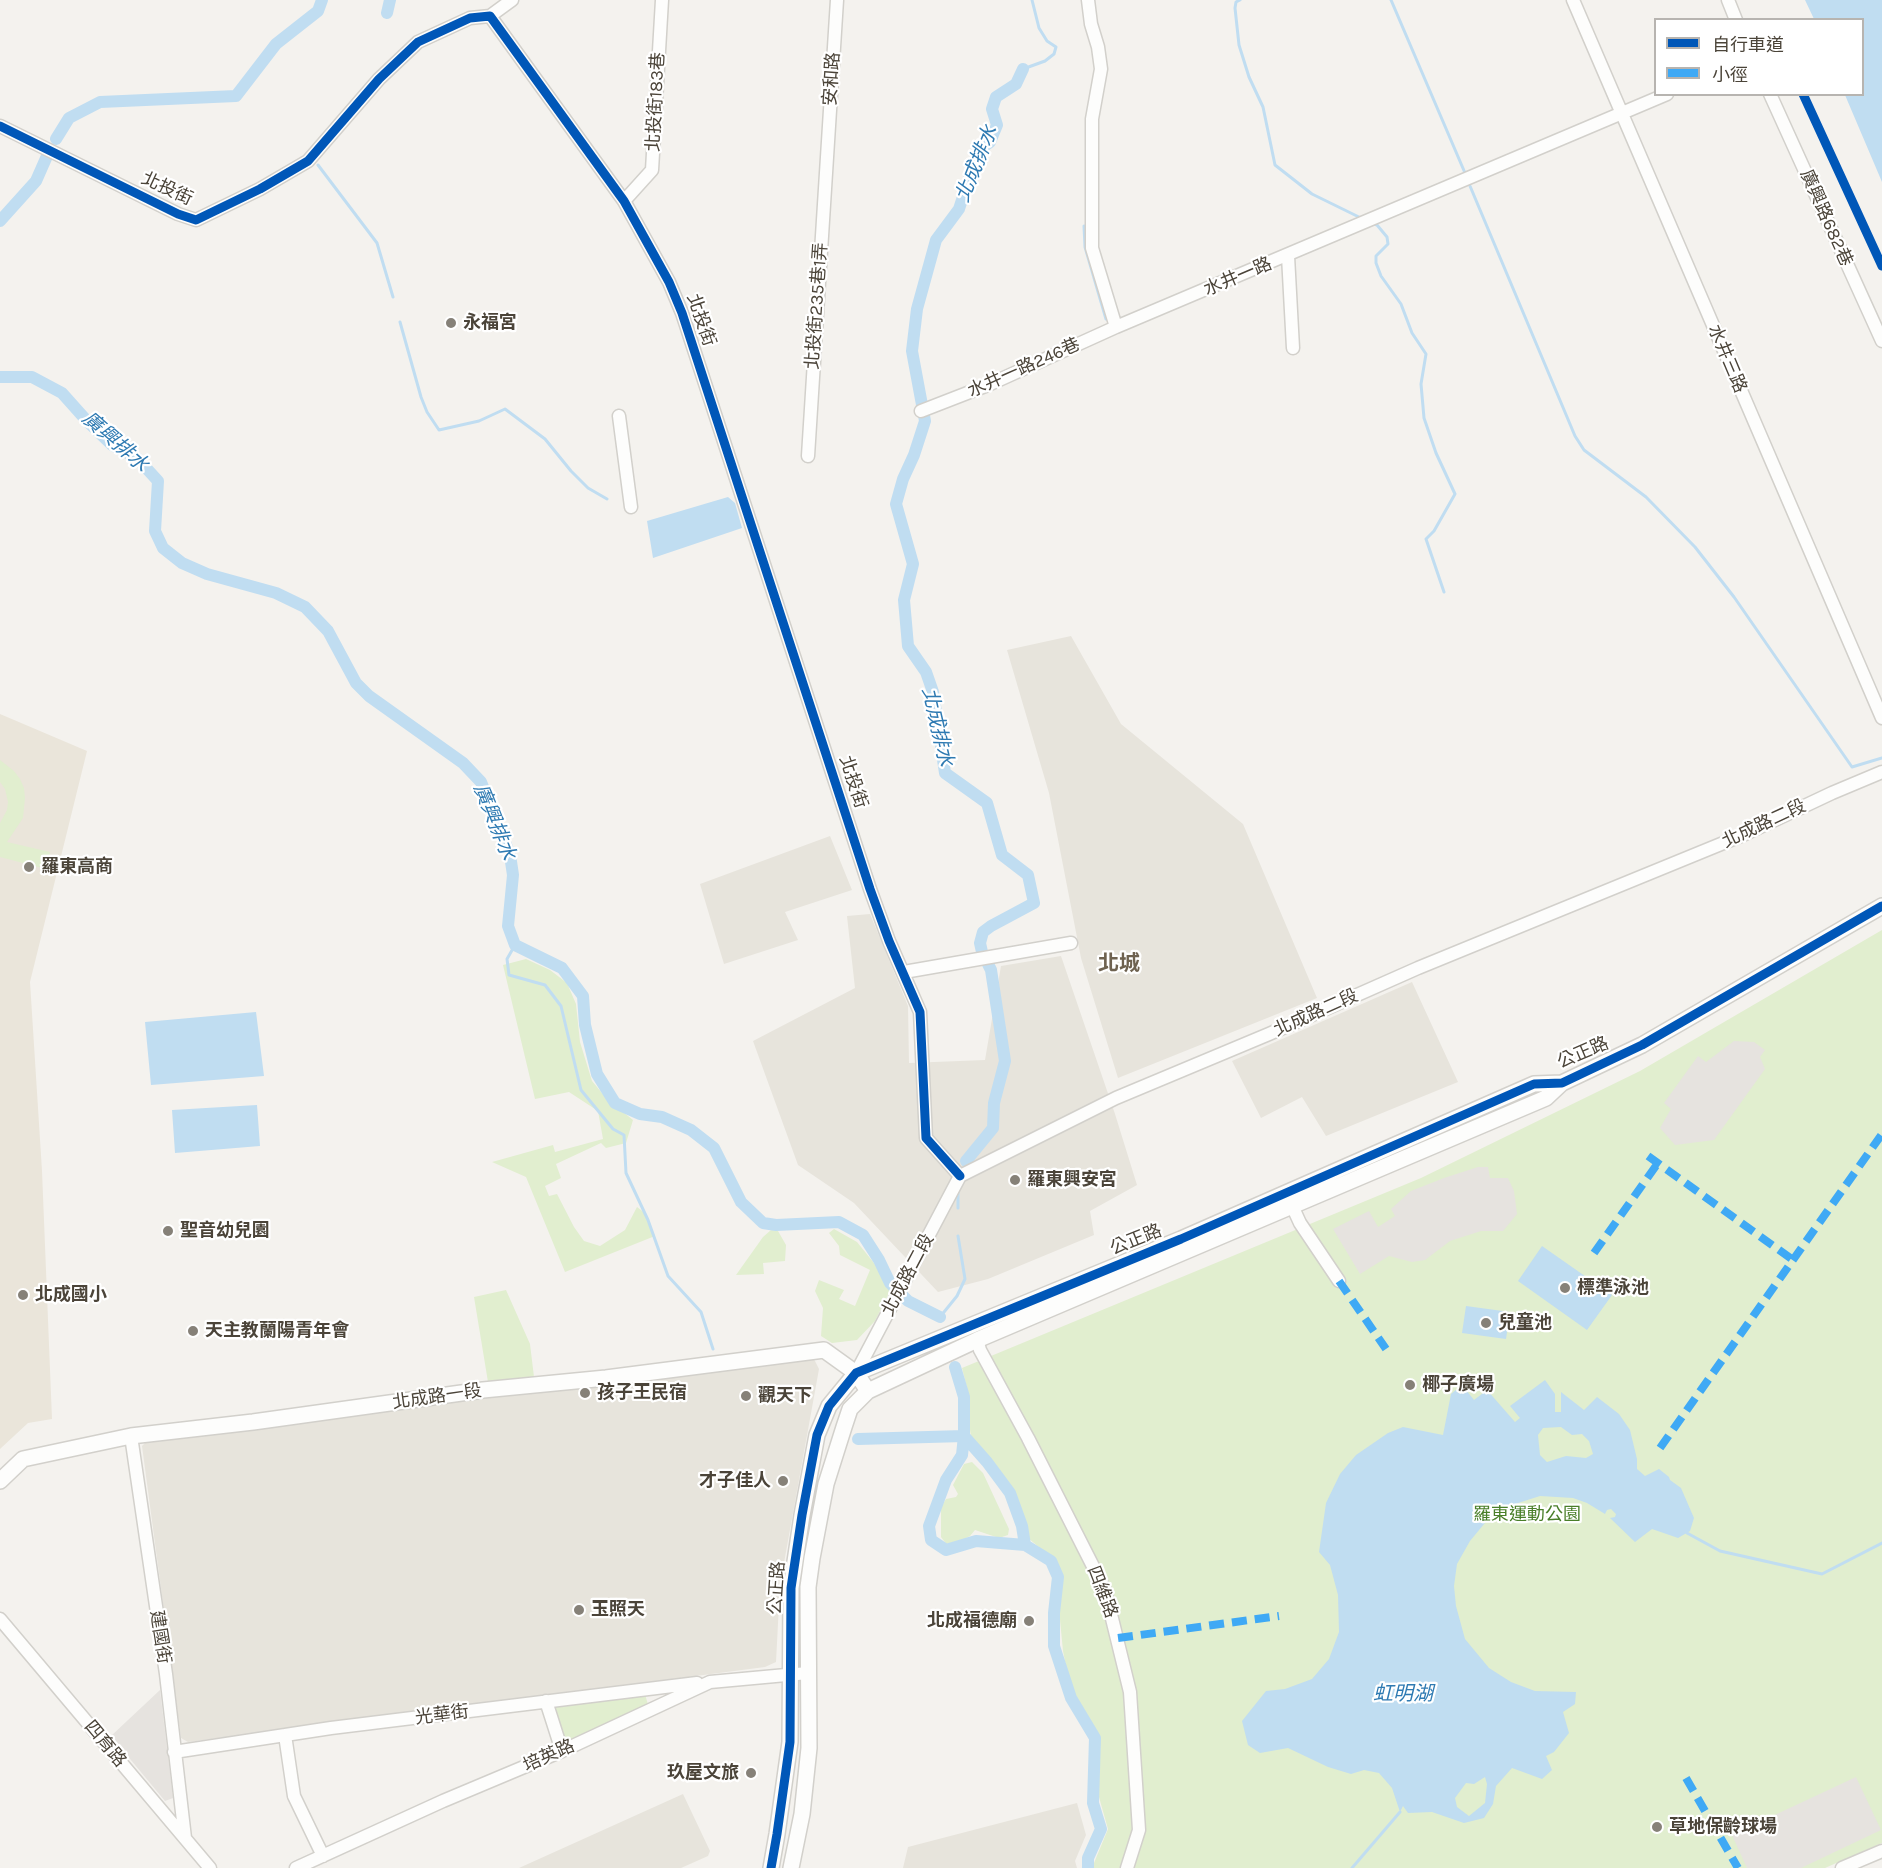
<!DOCTYPE html>
<html>
<head>
<meta charset="utf-8">
<style>
  body { margin:0 }
  #map { position:relative; width:1882px; height:1868px; overflow:hidden; background:#f4f2ee; font-family:Karla,"Noto Sans TC",sans-serif }
  canvas { display:block }
  .legend { position:absolute; left:1654px; top:18px; width:210px; height:78px; box-sizing:border-box; background:#fff; border:2px solid #b7b4b0; margin:0; padding:8px 10px; list-style:none; font-size:18px; color:#4b4439 }
  .legend li { display:flex; align-items:center; gap:12px; height:30px }
  .legend b { width:30px; border:2px solid #b7b4b0 }
</style>
</head>
<body>
<div id="map">
<canvas width="1882" height="1868"></canvas>
<ul class="legend">
<li><b style="height:8px;background:#0057b8"></b>自行車道</li>
<li><b style="height:8px;background:#3fa9f5"></b>小徑</li>
</ul>
</div>
<script>
const c = document.querySelector('canvas').getContext('2d');
c.lineJoin = 'round';
function fillPath(path, color) {
  c.fillStyle = color;
  c.fill(path, 'evenodd');
}
function shape(rows) {
  const path = new Path2D();
  for (const r of rows) {
    path.moveTo(r[0], r[1]);
    for (let i = 2; i < r.length; i += 2) path.lineTo(r[i], r[i + 1]);
  }
  return path;
}
function stroke(path, color, width, dash) {
  c.strokeStyle = color;
  c.lineWidth = width;
  c.lineCap = dash ? 'butt' : 'round';
  c.setLineDash(dash || []);
  c.stroke(path);
}
function write(font, color, halo, rows, align = 'center') {
  c.font = font + ' Karla,"Noto Sans TC",sans-serif';
  c.lineWidth = 4.5;
  c.setLineDash([]);
  c.textBaseline = 'middle';
  c.strokeStyle = halo;
  c.fillStyle = color;
  for (const [text, x, y, turn = 0] of rows) {
    c.save();
    c.translate(x, y);
    c.rotate((+turn || 0) * Math.PI / 180);
    c.textAlign = isNaN(turn) ? turn : align;
    if (halo) c.strokeText(text, 0, 0);
    c.fillText(text, 0, 0);
    c.restore();
  }
}
const residential = shape([
  [1071,636,1121,724,1243,824,1317,998,1118,1078,1081,958,1049,793,1007,650],
  [830,836,852,890,785,912,798,940,724,964,700,884],
  [870,914,908,1006,909,1063,985,1060,1001,966,1061,956,1115,1114,1137,1185,1090,1211,1094,1235,988,1279,938,1292,854,1203,798,1165,753,1041,855,988,847,916],
  [1412,982,1458,1082,1326,1136,1302,1097,1261,1118,1232,1061],
  [812,1355,819,1369,780,1585,776,1662,765,1667,188,1742,181,1738,142,1446,146,1442],
  [683,1794,710,1851,708,1856,681,1868,519,1868],
  [1077,1803,1086,1835,1075,1861,1077,1868,903,1868,908,1847]
]);
const education = shape([
  [0,714,87,751,30,982,42,1171,52,1419,28,1423,0,1449]
]);
const green = shape([
  [0,760,14,771,20,779,24,788,25,798,23,818,7,842,50,852,46,869,0,857,0,823,7,810,8,802,5,789,0,782],
  [1882,930,1882,1843,1825,1868,1094,1868,1094,1863,1108,1829,1095,1783,1091,1733,1070,1688,1063,1651,1058,1599,1058,1563,1028,1538,1000,1477,972,1445,966,1399,967,1388,962,1368,1421,1178,1640,1071],
  [526,959,550,970,567,983,576,1004,580,1042,592,1081,607,1099,633,1120,626,1143,606,1148,601,1143,556,1164,561,1178,545,1186,549,1196,557,1194,574,1227,584,1241,600,1246,625,1230,637,1207,645,1213,655,1236,565,1272,526,1177,492,1162,553,1145,555,1152,603,1139,598,1111,569,1092,535,1099,503,965],
  [834,1229,857,1242,874,1263,890,1291,875,1321,857,1340,832,1343,821,1336,823,1308,815,1291,819,1280,844,1290,839,1299,855,1306,870,1270,840,1255,839,1246,829,1233],
  [771,1230,778,1231,786,1245,785,1261,763,1263,764,1274,736,1275,763,1237],
  [506,1290,530,1344,534,1377,488,1382,474,1297],
  [972,1462,983,1473,1009,1529,1008,1535,999,1538,975,1530,970,1536,957,1543,947,1545,941,1537,941,1507,946,1499,956,1497,958,1494,953,1485,964,1464],
  [644,1691,650,1711,562,1751,546,1701]
]);
const parking = shape([
  [1734,1041,1754,1042,1765,1050,1760,1057,1765,1069,1714,1140,1675,1145,1660,1128,1671,1109,1664,1103,1698,1056,1706,1062],
  [1478,1167,1488,1167,1490,1178,1508,1178,1514,1191,1517,1214,1503,1231,1481,1231,1450,1241,1425,1260,1412,1262,1389,1256,1360,1274,1333,1229,1369,1211,1378,1227,1395,1216,1391,1209,1411,1191,1444,1178],
  [160,1690,173,1798,165,1801,111,1736],
  [1856,1777,1881,1830,1801,1868,1747,1868,1732,1835]
]);
const water = shape([
  [1805,0,1882,0,1882,182,1845,95,1862,94,1862,20,1814,19],
  [728,497,735,503,742,528,653,558,647,521],
  [256,1012,264,1076,151,1085,145,1022],
  [257,1105,260,1146,175,1153,172,1110],
  [1542,1246,1612,1295,1587,1330,1518,1281],
  [1466,1306,1510,1312,1506,1339,1462,1333],
  [1545,1380,1555,1394,1555,1412,1561,1412,1561,1392,1584,1410,1597,1397,1619,1414,1630,1430,1637,1459,1637,1469,1645,1476,1659,1469,1669,1477,1670,1480,1681,1488,1694,1518,1690,1531,1678,1538,1652,1529,1635,1542,1610,1518,1615,1517,1616,1514,1611,1509,1607,1510,1605,1514,1587,1503,1573,1498,1540,1496,1515,1504,1489,1518,1470,1541,1457,1564,1454,1586,1456,1606,1465,1639,1489,1668,1511,1682,1535,1691,1576,1692,1575,1704,1563,1712,1569,1733,1554,1752,1546,1756,1552,1770,1542,1779,1512,1768,1496,1786,1493,1804,1484,1818,1464,1823,1432,1812,1408,1813,1403,1806,1400,1812,1392,1788,1379,1773,1364,1770,1351,1774,1328,1767,1288,1748,1260,1753,1248,1745,1242,1721,1266,1691,1285,1689,1312,1679,1329,1659,1339,1632,1338,1595,1330,1565,1319,1552,1326,1503,1340,1474,1356,1455,1388,1433,1403,1427,1443,1435,1451,1394,1462,1385,1474,1400,1487,1390,1515,1422,1520,1418,1510,1406],
  [1561,1427,1572,1435,1582,1434,1589,1441,1593,1454,1586,1458,1566,1456,1547,1462,1540,1455,1538,1435,1543,1428],
  [1485,1777,1487,1784,1485,1803,1469,1816,1457,1807,1455,1798,1466,1783,1474,1784]
]);
const stream = shape([
  [1240,0,1236,2,1235,8,1239,45,1249,77,1263,107,1275,165,1312,194,1363,219],
  [1391,0,1465,173],
  [1023,69,1045,61,1054,54,1056,47,1047,41,1039,28,1032,0],
  [318,165,377,243,393,297],
  [1470,186,1575,436,1584,450,1646,497,1695,547,1734,597,1852,767,1882,758],
  [1371,223,1377,225,1387,237,1388,244,1376,256,1376,263,1381,276,1401,304,1412,333,1426,354,1421,384,1424,418,1436,453,1455,494,1434,531,1426,539,1444,592],
  [1084,226,1085,247,1106,319],
  [400,322,421,397,427,412,439,430,479,421,505,409,545,439,571,471,588,488,607,499],
  [515,945,507,959,509,975,545,985,561,1006,581,1090,613,1129,624,1135,626,1173,648,1220,668,1276,701,1312,713,1349],
  [958,1208,958,1193],
  [940,1317,957,1296,965,1279,958,1236],
  [1687,1533,1720,1551,1822,1574,1882,1543],
  [1352,1868,1400,1812]
]);
const canal = shape([
  [387,13,390,0],
  [56,139,69,118,100,102,236,96,276,44,318,11,322,0],
  [0,221,36,181,47,156],
  [0,377,32,377,62,393,87,421,112,445,137,458,158,481,155,531,163,548,182,563,207,574,276,593,305,607,328,631,356,683,369,696,463,763,481,782,510,855,513,875,508,926,515,945,562,968,583,996,585,1025,597,1074,615,1103,640,1114,662,1117,691,1130,714,1148,741,1202,763,1223,776,1225,839,1222,863,1235,879,1260,890,1283,908,1301,940,1317],
  [966,1161,993,1128,994,1103,1005,1061,991,970,982,952,980,943,983,932,991,926,1034,903,1028,875,1002,855,987,803,945,773,933,692,926,672,908,646,904,600,913,564,896,504,903,479,914,455,925,421,912,351,917,309,936,240,959,209,975,160,980,149,990,142,997,125,992,109,996,97,1016,84,1023,69],
  [955,1367,964,1397,964,1436,962,1455,946,1480,929,1526,931,1540,946,1550,976,1541,1025,1545,1051,1561,1058,1577,1054,1613,1054,1646,1071,1698,1095,1738,1093,1803,1101,1829,1088,1858,1088,1868],
  [858,1439,964,1436,987,1462,1010,1493,1022,1526,1025,1545]
]);
const minor = shape([
  [1088,0,1091,24,1098,47,1101,69,1092,119,1092,248,1116,327],
  [1573,0,1882,718],
  [1728,0,1736,20],
  [490,16,512,0],
  [1770,94,1882,341],
  [0,126,178,214,196,220,260,189,308,161,379,79,418,42,470,18,490,16,624,201,669,282,682,313,870,889,889,941,920,1012,926,1138,960,1176],
  [624,201,652,170,662,0],
  [1288,256,1293,348],
  [921,411,988,385,1116,327,1667,94],
  [619,416,631,507],
  [808,456,837,0],
  [904,972,1071,943],
  [1289,1199,1300,1223,1339,1281],
  [977,1340,980,1350,1028,1438,1105,1590,1130,1692,1139,1830,1127,1868],
  [856,1373,960,1176,1116,1098,1269,1034,1418,968,1743,835,1832,793,1882,772],
  [131,1436,166,1674,185,1838],
  [0,1619,210,1868],
  [546,1701,562,1751],
  [285,1735,294,1796,323,1856],
  [174,1752,331,1728,697,1683],
  [296,1868,443,1801,562,1751,710,1682,808,1673],
  [1842,1868,1882,1851]
]);
const tertiary = shape([
  [0,1481,23,1459,131,1436,253,1422,483,1390,606,1378,824,1350,856,1373,868,1391],
  [771,1868,777,1834,790,1742,791,1588,802,1515,817,1435,829,1406,856,1373,1181,1239,1534,1084,1562,1083],
  [791,1868,802,1814,809,1748,808,1587,812,1558,826,1484,844,1427,850,1409,868,1391,977,1340,1546,1098,1562,1083,1642,1045,1882,906]
]);
const quiet = shape([
  [1648,1156,1793,1260],
  [1594,1253,1658,1163],
  [1339,1281,1386,1349],
  [1660,1448,1882,1134],
  [1118,1638,1279,1616],
  [1686,1778,1738,1868]
]);
const cycleway = shape([
  [1803,94,1882,266],
  [0,126,178,214,196,220,260,189,308,161,379,79,418,42,470,18,490,16,624,201,669,282,682,313,870,889,889,941,920,1012,926,1138,960,1176],
  [771,1868,777,1834,790,1742,791,1588,802,1515,817,1435,829,1406,856,1373,1181,1239,1534,1084,1562,1083,1642,1045,1882,906]
]);
const markers = [
  [451,323,6,"#868178"],
  [29,867,6,"#868178"],
  [1015,1180,6,"#868178"],
  [168,1231,6,"#868178"],
  [1565,1288,6,"#868178"],
  [23,1295,6,"#868178"],
  [1486,1323,6,"#868178"],
  [193,1331,6,"#868178"],
  [1410,1385,6,"#868178"],
  [585,1393,6,"#868178"],
  [746,1396,6,"#868178"],
  [783,1481,6,"#868178"],
  [579,1610,6,"#868178"],
  [1029,1621,6,"#868178"],
  [751,1773,6,"#868178"],
  [1657,1827,6,"#868178"]
];
const streetNames = [
  ["安和路",832,79,-86],
  ["北投街183巷",656,102,-87],
  ["北投街",167,189,25],
  ["廣興路682巷",1826,218,66],
  ["水井一路",1238,277,-23],
  ["北投街235巷1弄",817,306,-86],
  ["北投街",701,320,71],
  ["水井三路",1727,359,67],
  ["水井一路246巷",1024,368,-24],
  ["北投街",853,782,72],
  ["北成路二段",1764,824,-25],
  ["北成路二段",1316,1013,-24],
  ["公正路",1583,1053,-23],
  ["公正路",1136,1240,-22],
  ["北成路二段",908,1275,-62],
  ["北成路一段",437,1397,-8],
  ["公正路",777,1588,-86],
  ["四維路",1102,1592,69],
  ["建國街",160,1637,81],
  ["光華街",442,1715,-7],
  ["四育路",105,1744,50],
  ["培英路",549,1756,-24]
];
const poiNames = [
  ["永福宮",463,323],
  ["羅東高商",41,867],
  ["羅東興安宮",1027,1180],
  ["聖音幼兒園",180,1231],
  ["標準泳池",1577,1288],
  ["北成國小",35,1295],
  ["兒童池",1498,1323],
  ["天主教蘭陽青年會",205,1331],
  ["椰子廣場",1422,1385],
  ["孩子王民宿",597,1393],
  ["觀天下",758,1396],
  ["才子佳人",771,1481,"right"],
  ["玉照天",591,1610],
  ["北成福德廟",1017,1621,"right"],
  ["玖屋文旅",739,1773,"right"],
  ["草地保齡球場",1669,1827]
];
const parkNames = [
  ["羅東運動公園",1527,1515]
];
const waterNames = [
  ["北成排水",977,164,-68],
  ["廣興排水",115,442,41],
  ["北成排水",937,727,77],
  ["廣興排水",494,822,68],
  ["虹明湖",1403,1694]
];
const quarterNames = [
  ["北城",1119,964]
];
fillPath(residential, '#e7e4dc');
fillPath(education, '#eae5da');
fillPath(green, '#e1eecf');
fillPath(parking, '#e6e3df');
fillPath(water, '#c0ddf1');
stroke(stream, '#c0ddf1', 3);
stroke(canal, '#c0ddf1', 12);
stroke(minor, '#d2d0cb', 15);
stroke(tertiary, '#d2d0cb', 18);
stroke(minor, '#fdfdfc', 12);
stroke(tertiary, '#fdfdfc', 15);
stroke(quiet, '#3fa9f5', 8, [15, 8]);
stroke(cycleway, '#0057b8', 9);
for (const [x, y, r, color] of markers) {
  const dot = new Path2D();
  dot.arc(x, y, r, 0, 2 * Math.PI);
  c.fillStyle = color;
  c.fill(dot);
  stroke(dot, '#fff', 2);
}
write('18px', '#4b4439', '#fff', streetNames);
write('bold 18px', '#4b4439', '#fff', poiNames, 'left');
write('18px', '#4a7f2a', '#fff', parkNames);
write('italic 20px', '#2e7ab2', '#fff', waterNames);
write('bold 21px', '#6e6250', '#fff', quarterNames);
</script>
</body>
</html>
